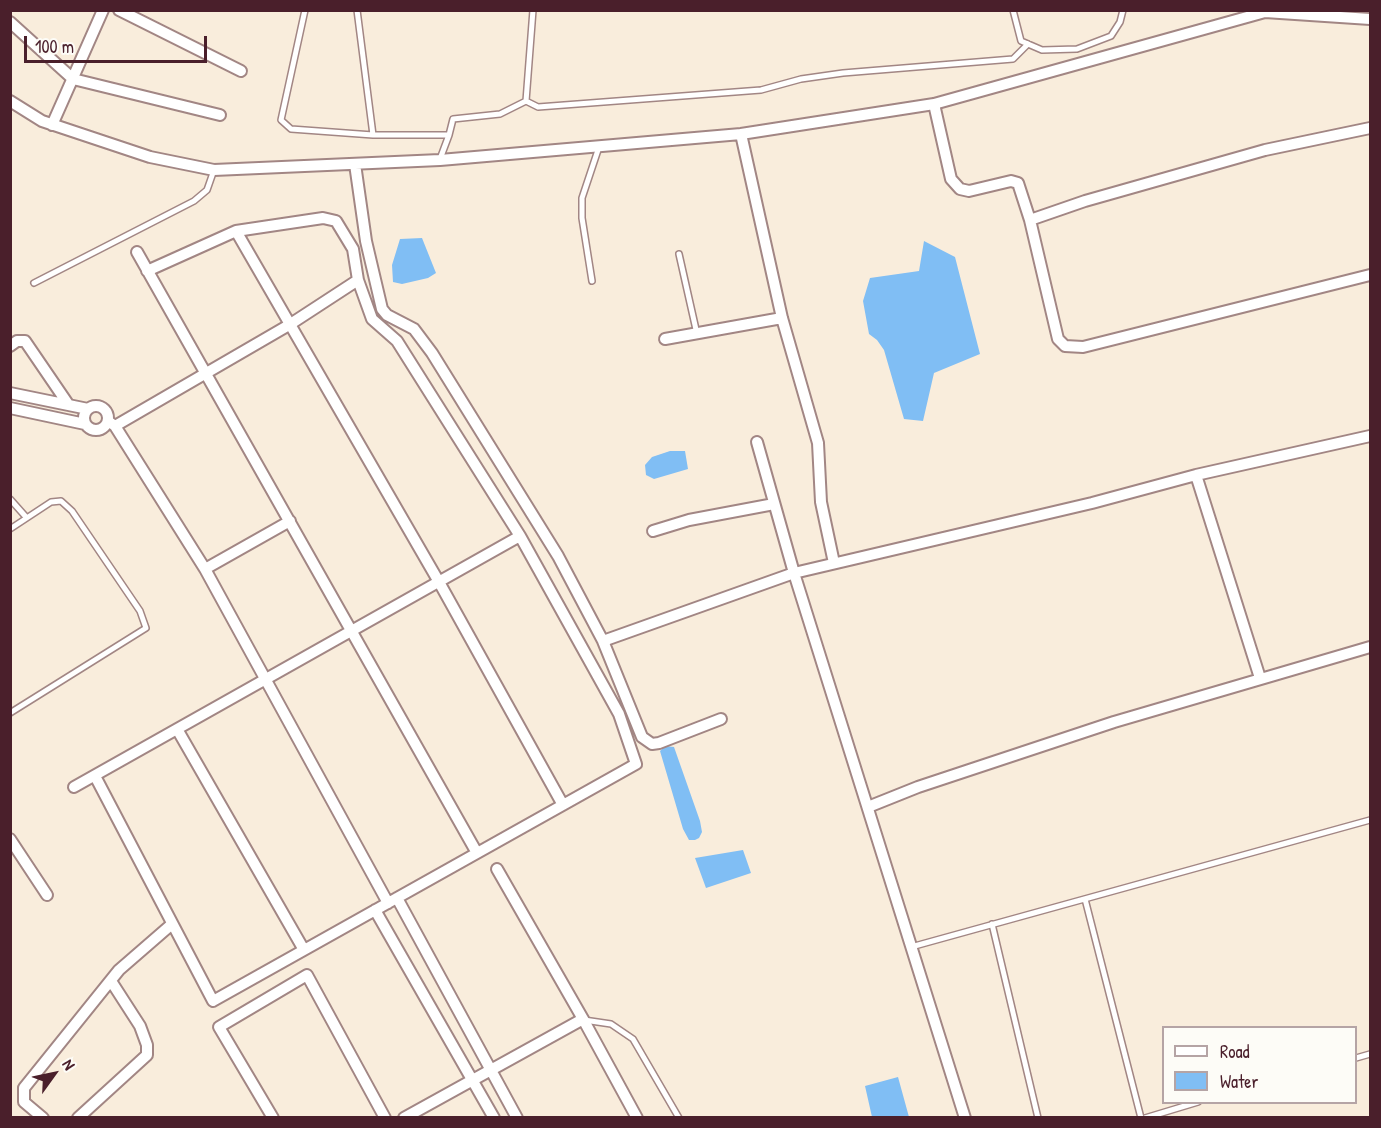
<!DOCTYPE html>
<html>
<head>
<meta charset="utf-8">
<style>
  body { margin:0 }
  #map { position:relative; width:1381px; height:1128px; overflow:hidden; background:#f9eddc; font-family:"Patrick Hand",sans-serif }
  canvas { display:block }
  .frame { position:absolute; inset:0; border:12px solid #4a1f2b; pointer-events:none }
  .legend { position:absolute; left:1162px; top:1026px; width:195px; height:78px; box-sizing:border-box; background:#fdfcf7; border:2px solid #b5a4a5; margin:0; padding:8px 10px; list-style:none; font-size:18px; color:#4a1f2b }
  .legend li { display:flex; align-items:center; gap:12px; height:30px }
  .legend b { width:30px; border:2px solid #b5a4a5 }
  .north { position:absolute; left:24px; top:1044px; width:60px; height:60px; -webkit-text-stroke:4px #fdfcf7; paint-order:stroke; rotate:57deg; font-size:16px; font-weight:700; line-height:24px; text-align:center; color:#4a1f2b }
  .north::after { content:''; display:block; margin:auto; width:21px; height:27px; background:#4a1f2b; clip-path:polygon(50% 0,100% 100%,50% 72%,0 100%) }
  .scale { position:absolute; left:24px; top:36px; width:183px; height:27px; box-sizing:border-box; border:3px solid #4a1f2b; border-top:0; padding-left:8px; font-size:18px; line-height:21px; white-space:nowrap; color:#4a1f2b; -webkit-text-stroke:4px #fdfcf7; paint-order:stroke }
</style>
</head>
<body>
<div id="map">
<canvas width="1381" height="1128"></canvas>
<div class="frame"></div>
<ul class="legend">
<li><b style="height:8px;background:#fff"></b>Road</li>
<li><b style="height:16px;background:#80bef4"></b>Water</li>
</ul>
<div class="north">N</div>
<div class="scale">100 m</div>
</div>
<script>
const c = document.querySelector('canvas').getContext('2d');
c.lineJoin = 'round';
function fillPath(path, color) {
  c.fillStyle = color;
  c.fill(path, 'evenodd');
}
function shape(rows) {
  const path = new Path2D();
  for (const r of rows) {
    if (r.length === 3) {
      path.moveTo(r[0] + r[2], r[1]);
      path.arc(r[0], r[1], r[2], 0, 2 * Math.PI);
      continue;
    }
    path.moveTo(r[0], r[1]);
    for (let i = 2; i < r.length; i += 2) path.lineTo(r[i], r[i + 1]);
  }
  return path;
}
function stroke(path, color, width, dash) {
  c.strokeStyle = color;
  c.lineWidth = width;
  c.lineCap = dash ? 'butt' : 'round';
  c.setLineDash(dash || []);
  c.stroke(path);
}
const water = shape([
  [422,238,436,273,428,278,402,284,393,282,392,265,400,239],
  [924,241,955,257,980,354,934,373,923,421,904,419,884,350,877,340,869,334,863,301,870,278,919,271],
  [670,451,685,451,688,469,654,479,646,475,645,465,652,457],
  [665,746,674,747,700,821,702,832,699,838,695,840,689,840,683,829,660,751],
  [743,850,751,873,706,888,695,858],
  [898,1077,909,1117,872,1117,865,1086]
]);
const lane = shape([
  [305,10,281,120,291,129,373,135,449,135,440,159],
  [357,10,373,135],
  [533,10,526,101,538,107,761,90,801,79,843,73,1013,59,1028,44],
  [1013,10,1021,41,1042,50,1077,49,1111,36,1120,22,1123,10],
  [449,135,453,119,500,114,526,101],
  [679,254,697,334],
  [592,281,582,218,582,198,599,147],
  [34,283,194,201,207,190,214,170],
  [10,499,26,517],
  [10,529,51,502,61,501,72,511,140,611,146,628,10,713],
  [1085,899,1141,1118],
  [992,924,1038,1118],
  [911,947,1370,820],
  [584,1020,611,1024,633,1039,679,1118],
  [1356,1058,1370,1054],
  [1145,1118,1198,1102]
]);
const street = shape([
  [119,10,241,71],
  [10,22,73,79,220,115],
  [10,101,42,121,150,157,214,170,440,160,741,134,934,104,1265,12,1370,19],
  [934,104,951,179,960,189,969,191,1011,181,1018,183,1030,220,1058,339,1065,346,1083,347,1370,275],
  [52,125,103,10],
  [741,134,782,318,818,443,821,502,834,563],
  [355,164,366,241,382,309,387,315,414,329,432,353,558,556,603,641,642,737,652,744,659,743,721,719],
  [1030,220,1085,201,1265,150,1370,128],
  [236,231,439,582,563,805],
  [137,252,477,853],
  [665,339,782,318],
  [10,346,17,341,25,341,68,404],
  [10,393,88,409],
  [96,418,12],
  [10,408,85,424],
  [108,421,115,426,289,325,358,280],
  [115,426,205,569,388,903],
  [1196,475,1260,678],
  [653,531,689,520,774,504],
  [205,569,290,521],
  [603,641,794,573,757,442],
  [177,729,304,950],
  [95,776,213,1001,636,764,619,714,520,536,397,341,372,319,358,280,353,249,336,221,323,218,236,231,147,271],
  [74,787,520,536],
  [868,807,918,787,1114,722,1370,647],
  [10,839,47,895],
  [397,898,517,1118],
  [375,910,494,1118],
  [583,1019,637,1118],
  [43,1118,24,1102,24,1088,119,970,172,924],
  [78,1118,147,1055,147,1045,140,1026,111,981],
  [273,1118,219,1027,307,975,385,1118],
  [404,1118,583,1019,497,869],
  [965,1118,794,573,1092,503,1196,475,1370,436]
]);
fillPath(water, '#80bef4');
stroke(lane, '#a28684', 8);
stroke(street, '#a28684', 14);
stroke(lane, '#fff', 5);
stroke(street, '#fff', 10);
</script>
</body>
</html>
